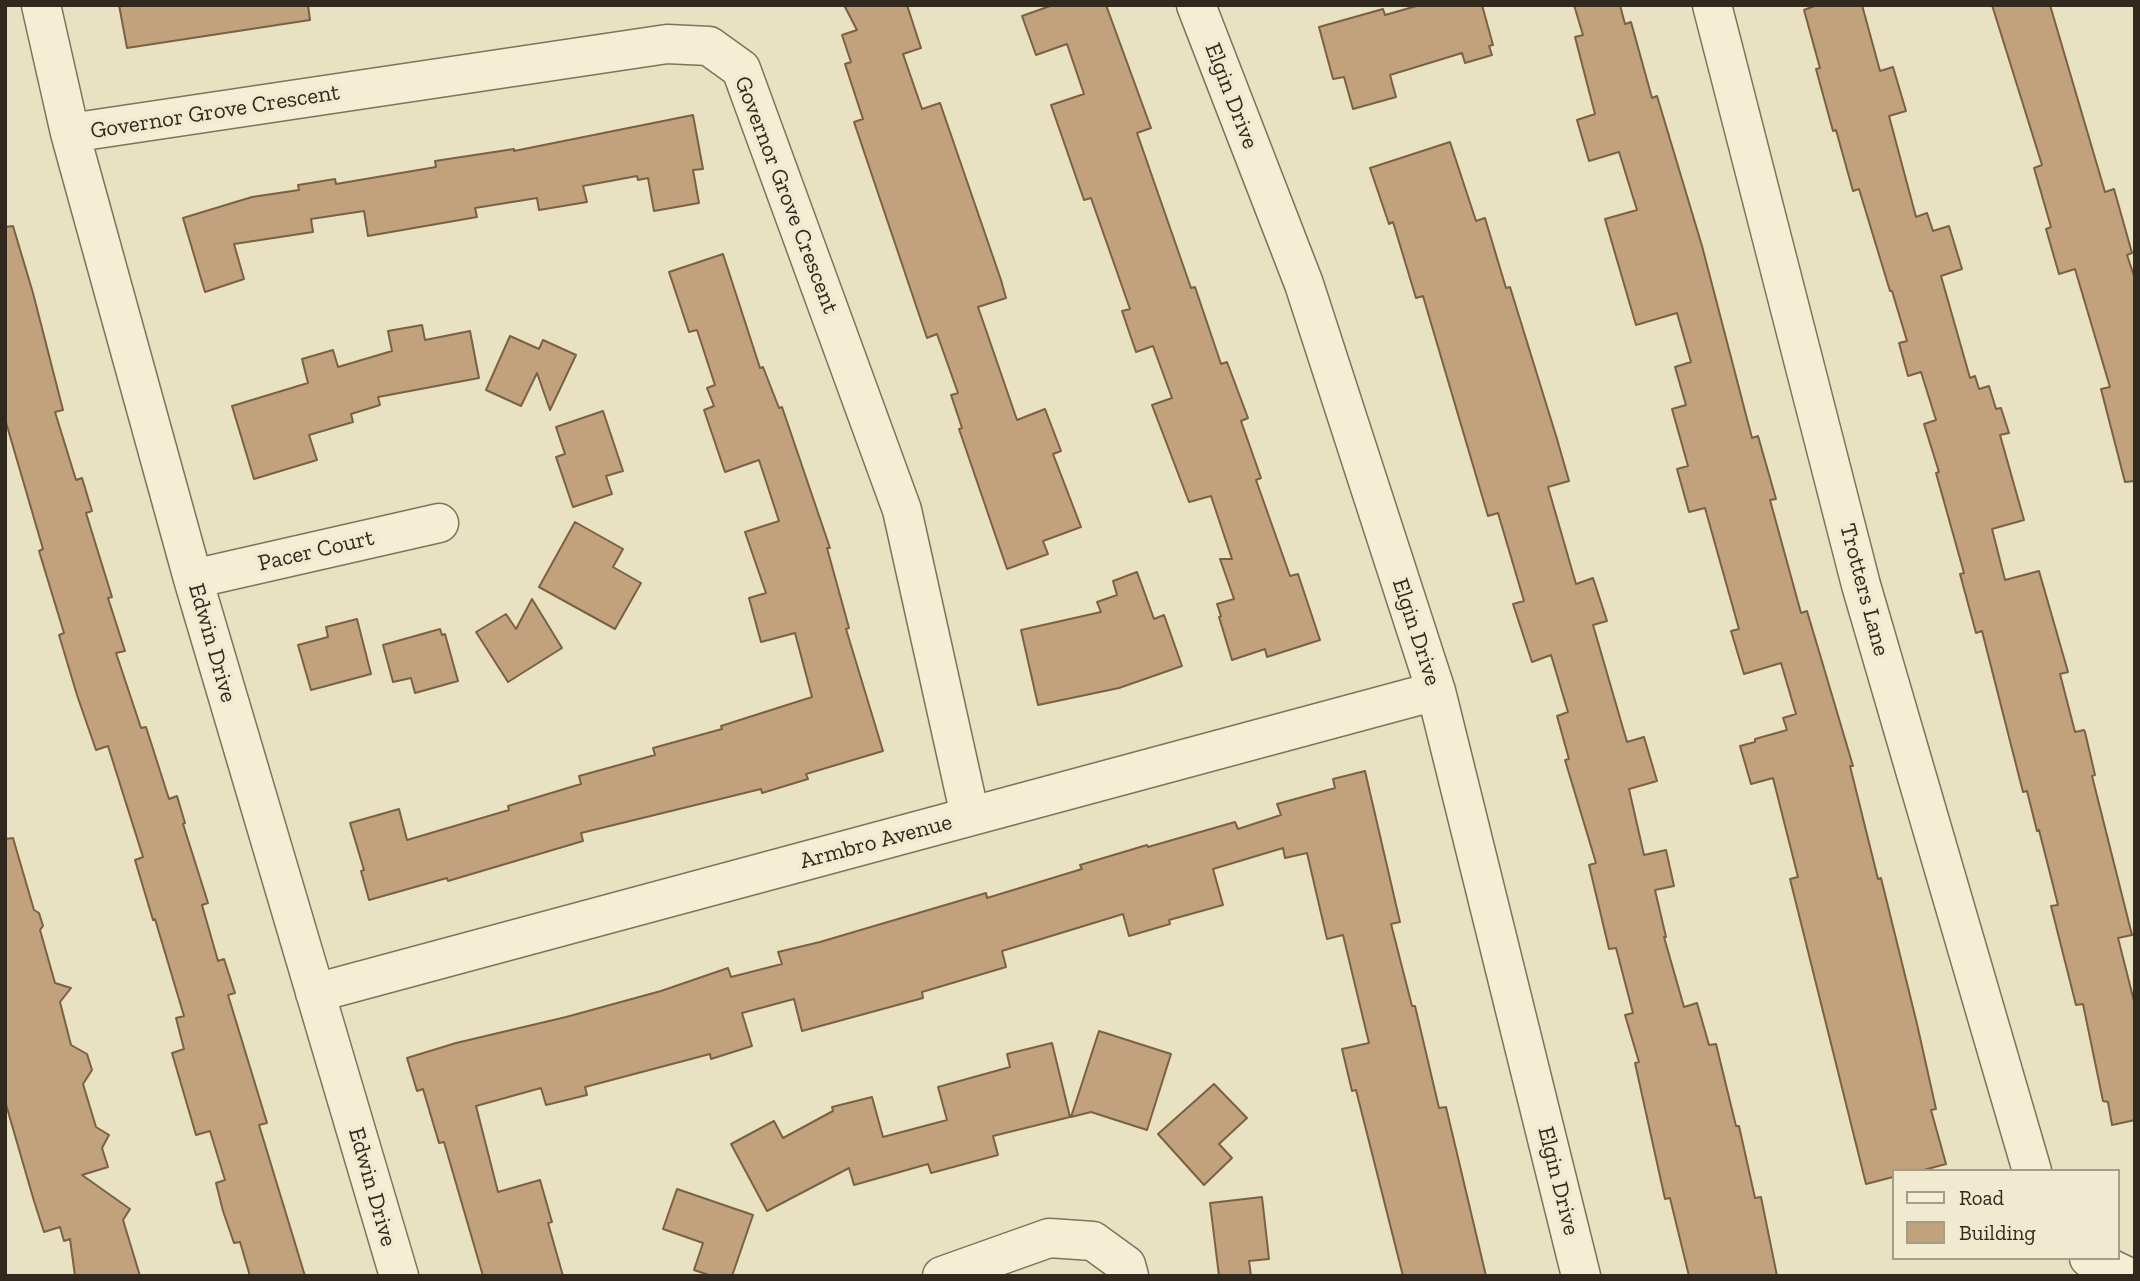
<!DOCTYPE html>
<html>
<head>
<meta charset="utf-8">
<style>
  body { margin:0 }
  #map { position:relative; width:2140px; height:1281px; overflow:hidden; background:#e8e1c2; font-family:"Zilla Slab",serif }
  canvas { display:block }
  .frame { position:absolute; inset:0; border:7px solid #31291e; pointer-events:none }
  .legend { position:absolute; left:1892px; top:1169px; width:228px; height:91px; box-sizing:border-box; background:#f0ebd0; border:2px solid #a49d89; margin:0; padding:9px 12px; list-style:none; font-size:21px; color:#31291e }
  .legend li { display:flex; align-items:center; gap:14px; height:35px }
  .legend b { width:35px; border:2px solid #a49d89 }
</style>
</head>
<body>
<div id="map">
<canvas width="2140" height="1281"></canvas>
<div class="frame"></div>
<ul class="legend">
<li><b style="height:9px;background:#f4eed4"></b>Road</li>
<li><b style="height:19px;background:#c1a27c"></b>Building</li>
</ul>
</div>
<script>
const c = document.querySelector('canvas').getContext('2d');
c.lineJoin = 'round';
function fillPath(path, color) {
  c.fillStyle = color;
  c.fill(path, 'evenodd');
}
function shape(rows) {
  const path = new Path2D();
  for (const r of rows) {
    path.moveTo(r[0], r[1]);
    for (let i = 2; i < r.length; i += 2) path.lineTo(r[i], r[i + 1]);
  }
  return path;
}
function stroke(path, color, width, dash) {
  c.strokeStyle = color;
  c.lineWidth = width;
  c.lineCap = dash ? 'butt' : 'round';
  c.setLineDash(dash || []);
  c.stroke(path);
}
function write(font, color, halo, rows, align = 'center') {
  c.font = font + ' "Zilla Slab",serif';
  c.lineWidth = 7;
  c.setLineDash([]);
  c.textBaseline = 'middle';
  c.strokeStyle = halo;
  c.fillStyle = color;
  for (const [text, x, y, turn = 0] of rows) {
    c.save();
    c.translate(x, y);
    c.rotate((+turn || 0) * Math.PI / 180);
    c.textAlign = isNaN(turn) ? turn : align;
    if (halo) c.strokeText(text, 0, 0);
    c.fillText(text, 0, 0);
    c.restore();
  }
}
const building = shape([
  [119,5,308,5,310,20,127,48,119,5],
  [844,5,907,5,921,48,903,54,922,109,940,103,1001,280,1006,298,978,307,1017,420,1045,409,1061,451,1053,454,1081,527,1043,541,1048,554,1007,569,959,429,962,428,951,395,958,393,937,334,927,338,854,122,863,119,845,64,851,62,842,35,857,30,844,5],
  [1053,5,1106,5,1151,128,1137,133,1191,288,1195,287,1221,364,1227,362,1248,418,1241,421,1261,478,1256,480,1290,576,1298,574,1320,640,1267,657,1265,649,1232,660,1219,617,1221,616,1217,604,1234,599,1220,559,1232,559,1211,496,1189,502,1152,405,1172,398,1153,346,1136,352,1122,311,1130,309,1091,198,1084,200,1051,105,1084,94,1067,44,1036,55,1022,16,1053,5],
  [1420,5,1482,5,1493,45,1489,46,1492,55,1465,63,1462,53,1390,75,1396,97,1353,109,1344,77,1333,79,1319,27,1383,9,1385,15,1420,5],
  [1574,5,1620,5,1625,24,1631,22,1652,98,1657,96,1702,246,1752,438,1758,436,1776,499,1770,500,1801,613,1807,611,1853,766,1850,766,1878,879,1881,878,1917,1024,1936,1109,1931,1110,1946,1164,1920,1171,1893,1171,1893,1177,1866,1184,1790,879,1798,877,1773,778,1751,784,1740,746,1755,742,1755,739,1787,730,1783,718,1796,714,1781,663,1744,674,1731,631,1739,629,1705,508,1689,512,1677,469,1688,466,1672,409,1686,405,1675,367,1691,362,1677,313,1636,325,1605,219,1637,210,1619,152,1589,161,1577,120,1595,114,1575,37,1583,35,1574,5],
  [1817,5,1862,5,1880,71,1893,67,1906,111,1889,116,1916,217,1927,213,1933,231,1949,226,1962,269,1941,276,1970,378,1975,376,1979,389,1989,386,1996,409,2001,408,2009,433,2000,435,2024,520,1992,529,2005,580,2039,571,2068,672,2060,674,2075,732,2084,730,2085,732,2095,775,2092,776,2132,935,2118,938,2135,1005,2135,1120,2112,1125,2108,1102,2103,1101,2083,1004,2076,1005,2051,906,2058,905,2039,830,2037,831,2027,791,2023,792,1982,631,1976,633,1960,574,1964,573,1936,473,1939,472,1924,424,1936,420,1921,372,1908,376,1899,343,1907,341,1892,291,1890,291,1859,189,1853,191,1836,130,1833,131,1816,69,1820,68,1804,10,1817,5],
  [1992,5,2050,5,2105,192,2114,189,2132,253,2127,255,2135,279,2135,481,2125,482,2101,389,2110,387,2075,269,2059,274,2046,229,2051,227,2034,168,2042,165,1992,5],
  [693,115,703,169,693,170,699,203,654,211,648,178,638,180,637,176,583,186,587,202,539,210,537,198,475,208,477,217,368,236,364,211,311,219,313,232,234,244,244,279,205,292,183,218,252,197,299,190,298,185,335,179,336,184,436,167,435,161,514,149,514,151,693,115],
  [1450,142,1476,221,1485,218,1506,288,1510,287,1557,439,1569,481,1548,487,1576,584,1593,578,1607,621,1593,625,1627,742,1644,737,1657,781,1629,789,1644,855,1666,850,1674,886,1655,890,1666,937,1664,937,1684,1007,1697,1003,1709,1045,1716,1044,1736,1126,1739,1126,1755,1198,1761,1197,1777,1276,1689,1276,1670,1198,1665,1199,1635,1063,1639,1062,1625,1015,1633,1013,1616,948,1609,949,1589,865,1596,863,1565,760,1569,759,1557,716,1568,712,1551,655,1532,662,1513,604,1524,601,1498,513,1488,516,1423,296,1416,298,1393,222,1389,224,1370,168,1450,142],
  [13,226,33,293,63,410,55,412,76,480,82,478,92,511,86,513,112,597,108,598,125,651,116,653,141,728,146,727,169,799,177,796,185,823,183,824,208,903,202,905,218,961,224,959,235,993,228,995,267,1123,259,1125,305,1276,250,1276,240,1242,234,1243,223,1211,216,1183,225,1180,210,1131,196,1135,172,1053,184,1049,176,1018,184,1016,155,919,153,920,135,860,143,857,108,746,96,750,77,695,59,635,64,633,39,551,43,549,5,419,5,227,13,226],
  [723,254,760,368,763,367,779,408,782,407,830,548,827,548,849,628,846,629,883,751,806,774,808,779,762,793,761,789,581,833,583,841,448,881,447,878,369,900,361,871,364,870,350,823,399,809,407,840,509,810,508,806,581,784,579,776,655,755,653,748,722,729,721,726,812,697,795,633,761,642,749,598,766,593,745,532,779,521,759,460,725,472,704,410,714,406,707,388,715,385,697,330,689,332,669,272,723,254],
  [422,325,425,340,470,331,479,378,378,397,380,405,351,414,353,422,309,435,317,460,254,479,232,406,308,383,302,359,333,350,338,367,392,351,388,331,422,325],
  [510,336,539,349,543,340,576,355,550,410,537,373,521,406,486,390,510,336],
  [603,411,623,471,606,476,612,494,573,507,556,457,565,454,556,427,603,411],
  [575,522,623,549,613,567,641,583,615,629,539,587,575,522],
  [1137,572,1154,619,1164,615,1182,666,1119,688,1038,705,1021,630,1101,612,1097,602,1117,595,1113,581,1137,572],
  [532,599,562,648,508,682,476,632,506,614,516,629,532,599],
  [357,619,371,674,311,690,298,645,328,637,326,627,357,619],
  [440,629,442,635,445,634,458,681,415,693,411,678,393,682,383,645,440,629],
  [1365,771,1400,922,1391,924,1412,1006,1415,1006,1439,1108,1446,1107,1486,1276,1403,1276,1356,1090,1352,1091,1342,1049,1369,1043,1343,935,1327,939,1307,853,1285,858,1283,848,1213,869,1223,905,1169,920,1170,924,1129,936,1123,914,1002,951,1006,967,922,992,923,998,802,1031,794,999,742,1013,752,1046,711,1059,710,1054,585,1087,587,1095,546,1105,541,1088,476,1106,498,1192,540,1180,552,1222,548,1223,563,1276,483,1276,444,1142,439,1143,423,1089,417,1091,407,1058,456,1043,566,1017,661,991,728,968,731,977,782,964,778,952,820,942,986,893,987,898,1082,869,1080,865,1147,845,1148,847,1235,822,1238,829,1281,815,1277,804,1335,788,1333,779,1365,771],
  [13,838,34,910,39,913,43,926,40,930,55,983,71,988,60,1002,71,1045,87,1054,92,1070,83,1084,96,1127,109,1135,102,1148,108,1167,82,1175,130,1209,123,1220,140,1276,75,1276,70,1239,64,1241,60,1227,44,1232,34,1201,5,1101,5,839,13,838],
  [1099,1031,1171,1054,1147,1130,1091,1112,1071,1117,1099,1031],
  [1052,1043,1070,1117,993,1136,998,1155,931,1173,928,1164,854,1185,849,1168,767,1211,731,1144,774,1121,783,1138,833,1111,832,1107,872,1097,883,1137,947,1120,938,1087,1010,1067,1007,1054,1052,1043],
  [1214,1084,1247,1118,1219,1144,1232,1158,1204,1185,1158,1134,1214,1084],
  [677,1189,753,1215,732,1276,712,1276,694,1270,703,1243,663,1229,677,1189],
  [1262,1197,1269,1259,1249,1261,1251,1276,1219,1276,1210,1203,1262,1197]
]);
const minor = shape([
  [41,5,70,133,193,579,399,1276],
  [1196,5,1304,284,1436,691,1581,1276],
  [1712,5,1861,585,2032,1171],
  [70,133,667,44,709,46,741,69,902,510,970,816],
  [193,579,439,523],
  [315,993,1436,691],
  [2089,1258,2126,1276],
  [942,1276,1049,1238,1093,1241,1126,1265,1129,1276]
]);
const streetNames = [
  ["Elgin Drive",1231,96,69],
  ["Governor Grove Crescent",215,112,-9],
  ["Governor Grove Crescent",786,195,69],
  ["Pacer Court",316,551,-13],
  ["Trotters Lane",1864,590,75],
  ["Elgin Drive",1416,632,72],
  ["Edwin Drive",212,643,74],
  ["Armbro Avenue",876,842,-15],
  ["Elgin Drive",1558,1181,76],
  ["Edwin Drive",372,1187,74]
];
fillPath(building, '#c1a27c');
stroke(building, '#7b6144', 2);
stroke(minor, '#7f735b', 41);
stroke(minor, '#f4eed4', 38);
write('23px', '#31291e', '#f0ebd0', streetNames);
</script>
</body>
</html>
